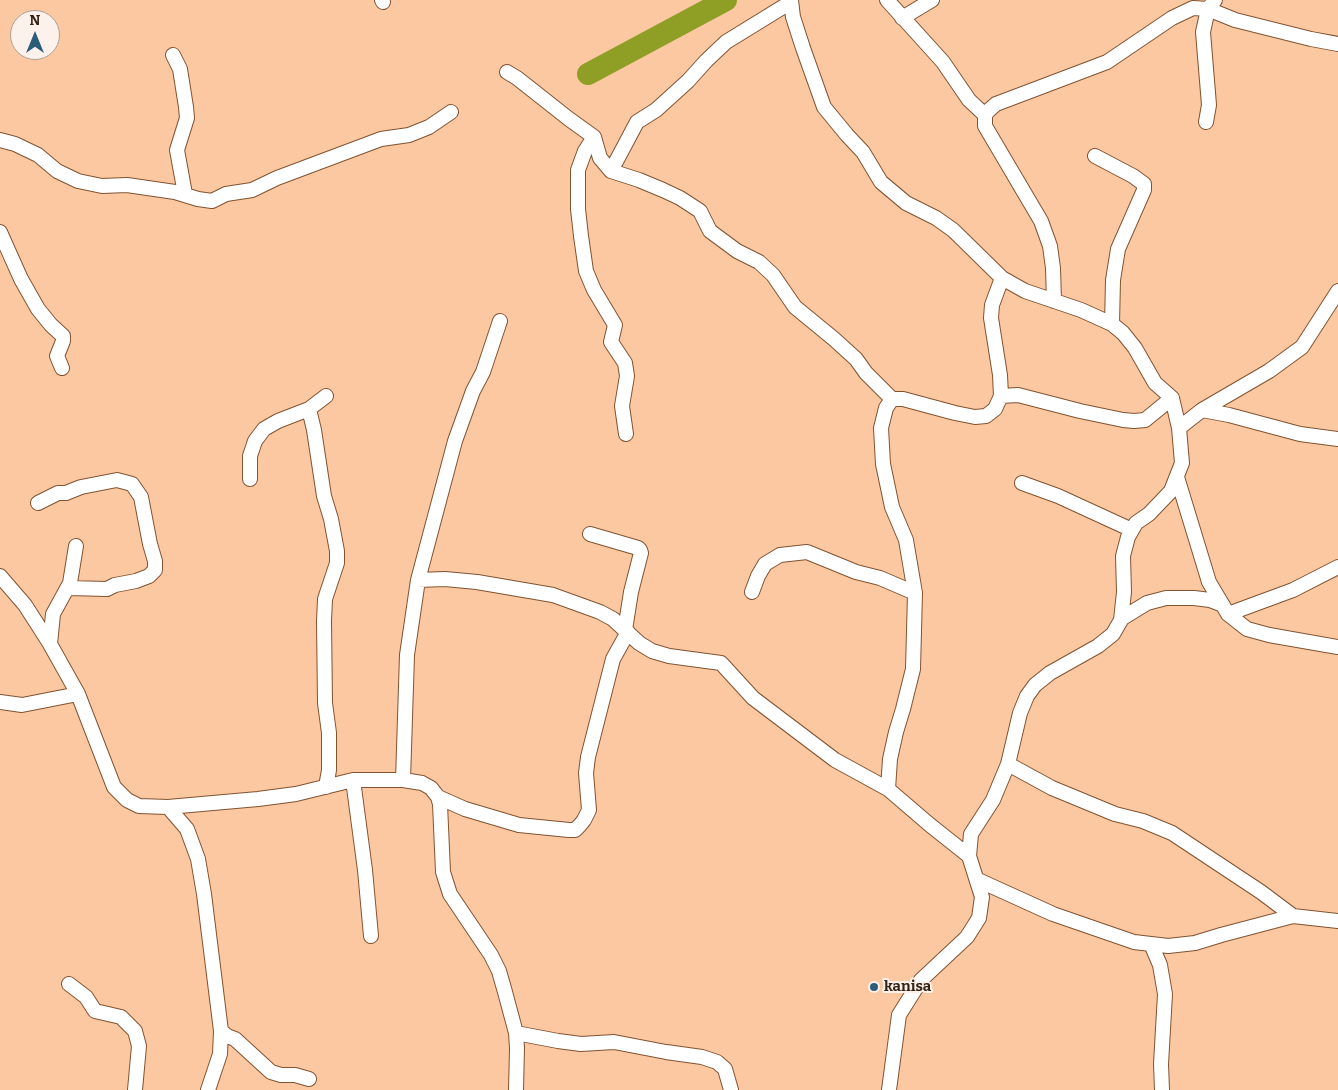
<!DOCTYPE html>
<html>
<head>
<meta charset="utf-8">
<style>
  body { margin:0 }
  #map { position:relative; width:1338px; height:1090px; overflow:hidden; background:#fcc8a2; font-family:Bitter,serif }
  canvas { display:block }
  .north { position:absolute; left:10px; top:10px; width:50px; height:50px; box-sizing:border-box; background:#fdf2eb; border:1px solid #ad9f95; border-radius:50%; rotate:0deg; font-size:14px; font-weight:700; line-height:20px; text-align:center; color:#362314 }
  .north::after { content:''; display:block; margin:auto; width:18px; height:22px; background:#2b5d7a; clip-path:polygon(50% 0,100% 100%,50% 72%,0 100%) }
</style>
</head>
<body>
<div id="map">
<canvas width="1338" height="1090"></canvas>
<div class="north">N</div>
</div>
<script>
const c = document.querySelector('canvas').getContext('2d');
c.lineJoin = 'round';
function shape(rows) {
  const path = new Path2D();
  for (const r of rows) {
    path.moveTo(r[0], r[1]);
    for (let i = 2; i < r.length; i += 2) path.lineTo(r[i], r[i + 1]);
  }
  return path;
}
function stroke(path, color, width, dash) {
  c.strokeStyle = color;
  c.lineWidth = width;
  c.lineCap = dash ? 'butt' : 'round';
  c.setLineDash(dash || []);
  c.stroke(path);
}
function write(font, color, halo, rows, align = 'center') {
  c.font = font + ' Bitter,serif';
  c.lineWidth = 4;
  c.setLineDash([]);
  c.textBaseline = 'middle';
  c.strokeStyle = halo;
  c.fillStyle = color;
  for (const [text, x, y, turn = 0] of rows) {
    c.save();
    c.translate(x, y);
    c.rotate((+turn || 0) * Math.PI / 180);
    c.textAlign = isNaN(turn) ? turn : align;
    if (halo) c.strokeText(text, 0, 0);
    c.fillText(text, 0, 0);
    c.restore();
  }
}
const river = shape([
  [588,74,726,0]
]);
const minor = shape([
  [382,0,383,2],
  [791,0,793,17,803,48,824,107,847,135,863,152,881,182,906,203,936,218,953,230,1002,278,1025,291,1081,310,1112,324,1123,333,1135,348,1155,383,1172,398,1179,428,1182,463,1171,491,1149,514,1136,523,1128,537,1123,556,1124,592,1121,620,1113,634,1098,646,1050,673,1035,685,1027,696,1020,713,1008,764,993,800,971,834,969,856,982,897,979,918,967,937,921,980,899,1015,889,1090],
  [887,0,943,62,969,100,985,115],
  [902,18,932,0],
  [173,55,180,69,186,107,187,118,177,150,185,194],
  [507,72,517,78,569,119,594,137,600,158,611,171,639,180,663,190,680,198,700,211,710,231,737,251,759,262,773,275,795,307,834,339,856,359,866,373,892,399],
  [1206,122,1209,105,1203,32,1208,9,1215,0],
  [594,137,585,151,578,170,578,209,581,236,586,271,594,290,615,325,611,342,625,363,627,376,622,406,626,434],
  [0,140,15,144,38,155,57,171,78,181,102,186,127,185,175,192,198,199,212,201,226,194,252,190,277,178,381,139,409,135,429,127,451,112],
  [1095,156,1133,176,1144,184,1144,190,1118,249,1113,280,1112,324],
  [611,171,637,122,656,110,688,81,706,61,726,42,791,2],
  [0,232,21,279,38,309,51,325,63,336,63,341,57,356,62,368],
  [1054,301,1053,268,1050,246,1041,221,985,126,985,115,988,111,996,104,1107,62,1172,18,1193,8,1208,9,1235,20,1311,39,1338,44],
  [1001,396,1018,395,1080,411,1123,420,1134,421,1145,420,1172,398],
  [309,409,314,430,324,496,331,519,337,551,337,563,325,599,324,621,325,703,329,733,329,770,326,787],
  [1202,410,1229,415,1300,434,1338,439],
  [1179,428,1202,410,1269,371,1302,347,1338,291],
  [1177,477,1209,582,1228,614,1247,629,1269,635,1338,647],
  [250,479,250,456,255,441,264,429,278,421,309,409,326,396],
  [1022,483,1058,496,1132,530],
  [38,503,58,493,66,493,81,487,117,480,132,484,141,497,150,544,155,561,155,570,149,576,136,581,115,585,107,589,68,588],
  [590,534,638,548,640,550,641,553,631,592,625,630],
  [0,576,25,605,50,644,78,694,114,787,127,800,139,806,168,807,258,799,296,794,353,780,403,780,422,783,431,788,438,797,440,804,443,872,450,894,491,955,499,971,505,992,516,1033,517,1048,516,1090],
  [418,580,445,579,477,582,553,595,600,612,613,619,639,643,652,651,669,656,721,663,753,698,835,760,888,789,930,825,969,856],
  [752,592,758,576,765,564,780,555,807,552,856,572,880,578,915,593],
  [1228,614,1293,590,1338,567],
  [1121,619,1147,603,1166,598,1194,598,1210,600,1223,605],
  [50,644,53,614,70,583,76,546],
  [0,702,22,705,78,694],
  [1008,764,1052,788,1115,814,1143,821,1172,833,1261,892,1293,916],
  [353,780,365,870,371,936],
  [403,780,407,655,418,580,455,441,473,391,483,372,500,321],
  [888,789,890,759,896,732,903,709,913,669,915,593,906,540,892,507,883,464,881,428,886,408,892,399,903,399,955,413,975,417,986,416,995,409,1001,396,1000,375,991,318,992,305,1002,278],
  [438,797,465,809,519,825,569,830,575,830,580,825,584,820,589,810,586,773,588,757,613,659,628,632],
  [168,807,187,829,198,859,204,894,221,1031,220,1054,208,1090],
  [978,880,1053,914,1134,942,1168,946,1195,943,1221,935,1293,916,1338,921],
  [1151,944,1160,965,1165,994,1161,1064,1162,1090],
  [69,984,86,997,95,1011,121,1017,135,1031,139,1046,135,1090],
  [221,1031,227,1036,235,1039,271,1072,281,1075,295,1075,309,1079],
  [516,1033,558,1041,581,1044,614,1042,666,1052,702,1057,717,1062,725,1069,731,1090]
]);
const markers = [
  [874,987,5,"#2b5d7a"]
];
const poiNames = [
  ["kanisa",884,987]
];
stroke(river, '#8f9e25', 22);
stroke(minor, '#805331', 16);
stroke(minor, '#fff', 14);
for (const [x, y, r, color] of markers) {
  const dot = new Path2D();
  dot.arc(x, y, r, 0, 2 * Math.PI);
  c.fillStyle = color;
  c.fill(dot);
  stroke(dot, '#fdf2eb', 2);
}
write('bold 15px', '#362314', '#fdf2eb', poiNames, 'left');
</script>
</body>
</html>
